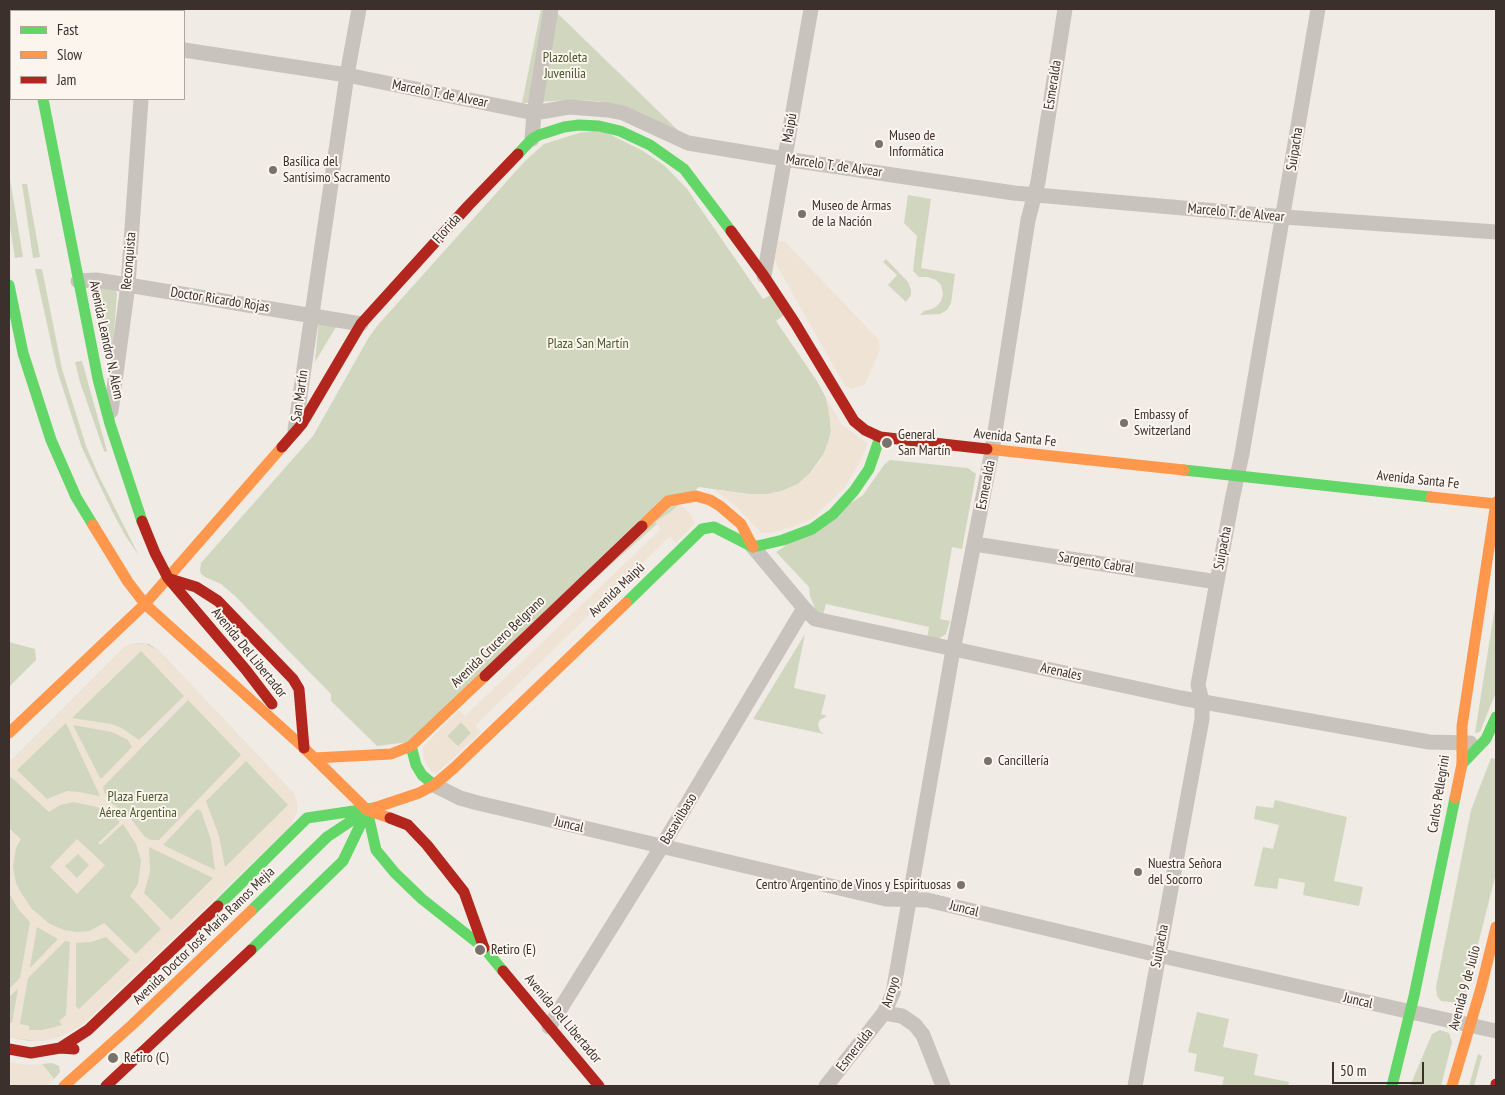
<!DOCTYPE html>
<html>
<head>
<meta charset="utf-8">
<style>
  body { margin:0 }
  #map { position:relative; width:1505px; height:1095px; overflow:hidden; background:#f0ebe5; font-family:"PT Sans Narrow",sans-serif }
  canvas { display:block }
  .frame { position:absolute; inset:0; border:10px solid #3b302b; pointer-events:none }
  .legend { position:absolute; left:10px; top:10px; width:175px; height:90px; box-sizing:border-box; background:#fbf5ee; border:1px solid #aea6a0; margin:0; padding:6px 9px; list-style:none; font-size:15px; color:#3b302b }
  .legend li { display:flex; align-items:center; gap:10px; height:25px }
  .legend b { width:25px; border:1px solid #aea6a0 }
  .scale { position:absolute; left:1332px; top:1062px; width:92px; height:22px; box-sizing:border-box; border:2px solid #3b302b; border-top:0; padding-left:6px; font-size:15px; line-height:18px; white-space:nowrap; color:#3b302b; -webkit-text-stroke:4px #fbf5ee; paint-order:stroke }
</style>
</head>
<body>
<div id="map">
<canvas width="1505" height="1095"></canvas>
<div class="frame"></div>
<ul class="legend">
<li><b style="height:6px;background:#63d668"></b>Fast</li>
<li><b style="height:6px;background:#ff974d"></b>Slow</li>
<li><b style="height:6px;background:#b3261e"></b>Jam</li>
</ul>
<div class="scale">50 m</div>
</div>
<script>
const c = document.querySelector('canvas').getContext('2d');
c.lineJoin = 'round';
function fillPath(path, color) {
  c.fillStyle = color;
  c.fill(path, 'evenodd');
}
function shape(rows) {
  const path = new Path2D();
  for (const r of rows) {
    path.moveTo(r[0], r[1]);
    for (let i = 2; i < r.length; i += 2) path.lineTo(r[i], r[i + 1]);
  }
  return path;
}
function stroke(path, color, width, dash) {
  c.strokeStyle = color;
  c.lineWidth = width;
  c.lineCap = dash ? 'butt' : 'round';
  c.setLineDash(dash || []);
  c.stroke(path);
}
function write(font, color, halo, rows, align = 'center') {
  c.font = font + ' "PT Sans Narrow",sans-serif';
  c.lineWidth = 4;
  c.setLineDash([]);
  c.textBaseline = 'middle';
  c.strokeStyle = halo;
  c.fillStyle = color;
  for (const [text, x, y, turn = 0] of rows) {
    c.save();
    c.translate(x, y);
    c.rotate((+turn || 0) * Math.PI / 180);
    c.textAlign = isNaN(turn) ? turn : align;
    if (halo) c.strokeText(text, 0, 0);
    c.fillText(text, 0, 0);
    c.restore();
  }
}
const green = shape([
  [541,9,553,9,683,135,663,125,599,101,570,100,522,103],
  [601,130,643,151,665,166,687,189,763,299,771,295,784,315,776,321,817,381,826,398,829,410,831,431,826,451,809,474,798,484,782,491,768,494,756,495,699,487,409,742,377,746,331,701,331,694,235,596,221,584,205,577,201,574,200,570,201,563,313,436,369,337,377,326,525,161,544,144,579,133],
  [9,173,23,257,15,258,9,221],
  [22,184,27,184,40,257,33,258],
  [908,195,931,199,921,268,955,274,951,303,947,310,940,314,920,315,924,311,932,309,937,306,941,301,943,294,941,285,936,280,928,277,919,277,913,271,917,236,904,223],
  [886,259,908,282,911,290,911,295,906,302,888,285,897,275,883,262],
  [35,269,42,269,62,369,86,446,98,474,139,556,125,535,113,513,82,448,57,370],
  [96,287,115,290,117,293,112,357,110,360,107,357,93,291],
  [319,320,336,327,315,362],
  [82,361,107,451,106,452,104,451,80,382,75,362],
  [890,460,968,468,976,474,962,549,952,547,940,619,950,621,946,634,938,639,927,638,929,627,826,604,823,615,816,611,810,596,809,587,776,552,863,495,884,465],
  [1496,600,1496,692,1480,732,1475,733],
  [805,634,794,688,826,695,821,714,827,716,820,720,818,724,820,731,824,734,753,719],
  [9,642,35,649,36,660,9,687],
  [135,643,149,644,159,651,293,793,296,799,297,811,49,1040,29,1041,9,1037,9,763,125,647],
  [461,722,472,733,458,747,447,736],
  [1491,758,1496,759,1496,873,1464,1000,1459,1003,1441,1001,1437,996,1436,987,1471,810],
  [1275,800,1347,817,1334,881,1363,887,1359,906,1303,895,1305,883,1279,878,1277,889,1254,886,1263,847,1273,849,1279,825,1254,819,1256,806,1273,808],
  [1197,1012,1229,1019,1223,1047,1258,1054,1254,1075,1289,1082,1288,1086,1222,1086,1224,1077,1194,1071,1197,1054,1188,1052],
  [1440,1030,1449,1033,1452,1042,1441,1086,1410,1086,1432,1034],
  [1478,1054,1482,1056,1474,1086,1469,1086],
  [52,1063,59,1066,60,1072,54,1079,42,1064]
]);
const plaza = shape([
  [778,241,785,242,879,340,880,349,865,384,852,389,845,386,777,266,775,259],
  [826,398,842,425,867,443,866,448,857,467,845,487,812,519,795,526,770,533,761,533,737,507,713,489,744,494,768,494,782,491,798,484,809,474,820,462,829,440,831,431,830,418],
  [681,505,689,512,695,523,676,543,670,536,475,726,481,732,437,773,431,771,424,759,423,747,459,710,465,716,661,529,655,522],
  [461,722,471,733,458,746,447,736],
  [132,643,146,644,159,651,293,793,296,799,297,811,291,826,81,1026,62,1036,49,1040,36,1041,13,1038,9,1037,9,1023,12,1023,18,989,9,997,9,989,20,978,30,922,18,909,9,893,9,828,21,839,16,848,13,867,16,883,20,891,31,908,50,924,64,930,77,932,89,931,104,923,136,954,161,929,130,896,138,884,141,861,136,844,123,824,100,845,98,843,120,822,113,816,97,807,73,802,60,805,49,812,11,777,9,778,9,763,125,647],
  [141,651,184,696,139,740,122,728,111,724,72,718],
  [188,700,241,755,159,840,151,840,145,837,127,814,107,800,103,787],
  [66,723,100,796,99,796,79,792,67,791,47,799,17,770],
  [73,725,112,732,128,740,132,747,102,778,100,778],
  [246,761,288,805,225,867,219,836,206,801],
  [197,809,201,811,211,840,215,870,163,845],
  [149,847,213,878,171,920,144,893,150,872],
  [37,927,58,939,30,968,30,967],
  [106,937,130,960,79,1009,76,1006,76,943,91,942],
  [65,941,70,942,66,1015,59,1021,62,1025,55,1027,42,1030,29,1030,29,1026,20,1024,28,978],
  [77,839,105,865,77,894,50,867],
  [78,854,89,865,77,878,65,866],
  [9,1062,28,1065,42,1064,54,1079,46,1086,12,1086,9,1081]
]);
const street = shape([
  [149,11,149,9],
  [9,26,11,26],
  [184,50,347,75,534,113,569,107,608,110,623,113,688,143,785,159,1014,193,1284,217,1496,232],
  [532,139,534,113,551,9],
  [764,276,811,9],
  [78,281,96,280,128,285,361,324],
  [111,411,128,285,141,99],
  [295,430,347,75,359,9],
  [975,544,1217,582],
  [753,547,804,608,815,619,1181,698,1429,742,1470,743],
  [434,785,460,798,478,803,886,899,927,900,1158,955,1496,1031],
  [884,1013,902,1016,915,1025,923,1035,943,1086],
  [549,1027,662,846,804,608],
  [826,1086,884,1013,893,993,951,661,992,451,1028,220,1038,182,1065,9],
  [1135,1086,1202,719,1202,701,1198,685,1232,500,1242,454,1318,9]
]);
const fast = shape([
  [43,99,98,379,110,424,142,521],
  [518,154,532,139,539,135,564,127,579,125,599,126,620,131,650,145,684,169,731,231],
  [9,285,23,353,51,440,76,497,93,525],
  [1184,470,1431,497],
  [626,603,702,529,714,527,753,547,783,540,812,529,833,514,854,491,869,469,880,437],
  [411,746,416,765,422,775,434,785],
  [1462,764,1486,739,1496,717],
  [367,810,376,850,395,873,422,899,484,948,503,971],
  [218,906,307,818,374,808],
  [251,911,327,837,363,813],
  [251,950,343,861,367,811],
  [1392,1086,1414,996,1455,798]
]);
const slow = shape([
  [26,9,27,11],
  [987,449,1184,470],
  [1431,497,1496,504],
  [93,525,128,582,145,604,304,748,367,810,390,818],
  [642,526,668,501,696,496,710,500,720,506,741,524,753,547],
  [9,733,145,604,282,447],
  [314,758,391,754,411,746,485,676],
  [1455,798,1462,764,1462,726,1496,502],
  [374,808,419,793,434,785,454,768,626,603],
  [64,1086,132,1025,251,911],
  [1452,1086,1481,988,1496,927]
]);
const jam = shape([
  [731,231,764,276,795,323,854,421,865,430,880,437,987,449],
  [282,447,302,424,361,324,468,206,518,154],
  [142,521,155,553,168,578,246,670,272,704],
  [170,579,196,587,218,601,293,679,299,689,304,748],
  [485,676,642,526],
  [390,818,408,825,427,845,464,892,484,948],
  [503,971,599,1086],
  [60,1048,88,1030,218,906],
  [9,1049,31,1053,60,1048,74,1049],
  [1496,1084,1496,1086],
  [106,1086,251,950]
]);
const markers = [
  [879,144,5,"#7a716c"],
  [273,170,5,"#7a716c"],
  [802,214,5,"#7a716c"],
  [1124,423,5,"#7a716c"],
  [887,443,6,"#7a716c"],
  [988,761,5,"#7a716c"],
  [1138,872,5,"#7a716c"],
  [961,885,5,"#7a716c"],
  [480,950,6,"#7a716c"],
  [113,1058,6,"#7a716c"]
];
const parkNames = [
  ["Plazoleta",565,58],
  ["Juvenilia",565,74],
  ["Plaza San Martín",588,344],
  ["Plaza Fuerza",138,797],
  ["Aérea Argentina",138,813]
];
const streetNames = [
  ["Esmeralda",1053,85,-81],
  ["Marcelo T. de Alvear",440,94,11],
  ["Maipú",790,128,-80],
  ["Suipacha",1295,149,-81],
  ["Marcelo T. de Alvear",834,166,8],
  ["Marcelo T. de Alvear",1236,213,5],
  ["Florida",447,229,-48],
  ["Reconquista",129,261,-85],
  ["Doctor Ricardo Rojas",220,300,9],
  ["Avenida Leandro N. Alem",106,340,78],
  ["San Martín",300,396,-82],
  ["Avenida Santa Fe",1015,438,6],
  ["Avenida Santa Fe",1418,480,6],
  ["Esmeralda",986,485,-79],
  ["Suipacha",1223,548,-79],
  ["Sargento Cabral",1096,563,9],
  ["Avenida Maipú",617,590,-44],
  ["Avenida Crucero Belgrano",498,642,-44],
  ["Avenida Del Libertador",249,653,51],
  ["Arenales",1061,672,12],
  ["Carlos Pellegrini",1439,794,-81],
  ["Basavilbaso",679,819,-59],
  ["Juncal",569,825,13],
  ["Juncal",964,909,14],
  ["Avenida Doctor José María Ramos Mejía",204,936,-44],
  ["Suipacha",1160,946,-79],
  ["Avenida 9 de Julio",1465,988,-75],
  ["Arroyo",891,992,-73],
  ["Juncal",1358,1001,13],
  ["Avenida Del Libertador",563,1019,50],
  ["Esmeralda",855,1050,-52]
];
const poiNames = [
  ["Museo de",889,136],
  ["Informática",889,152],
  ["Basílica del",283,162],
  ["Santísimo Sacramento",283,178],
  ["Museo de Armas",812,206],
  ["de la Nación",812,222],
  ["Embassy of",1134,415],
  ["Switzerland",1134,431],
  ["General",898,435],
  ["San Martín",898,451],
  ["Cancillería",998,761],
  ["Nuestra Señora",1148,864],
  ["del Socorro",1148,880],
  ["Centro Argentino de Vinos y Espirituosas",951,885,"right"],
  ["Retiro (E)",491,950],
  ["Retiro (C)",124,1058]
];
fillPath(green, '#d1d6bf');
fillPath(plaza, '#eee3d5');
stroke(street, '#c9c3be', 15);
stroke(fast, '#63d668', 11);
stroke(slow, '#ff974d', 11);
stroke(jam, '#b3261e', 11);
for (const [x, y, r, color] of markers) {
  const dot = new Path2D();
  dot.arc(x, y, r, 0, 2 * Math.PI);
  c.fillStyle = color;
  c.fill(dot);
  stroke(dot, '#fbf5ee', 2);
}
write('14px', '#4a5a2e', '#fbf5ee', parkNames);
write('14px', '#3b302b', '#fbf5ee', streetNames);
write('14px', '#3b302b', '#fbf5ee', poiNames, 'left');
</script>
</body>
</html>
